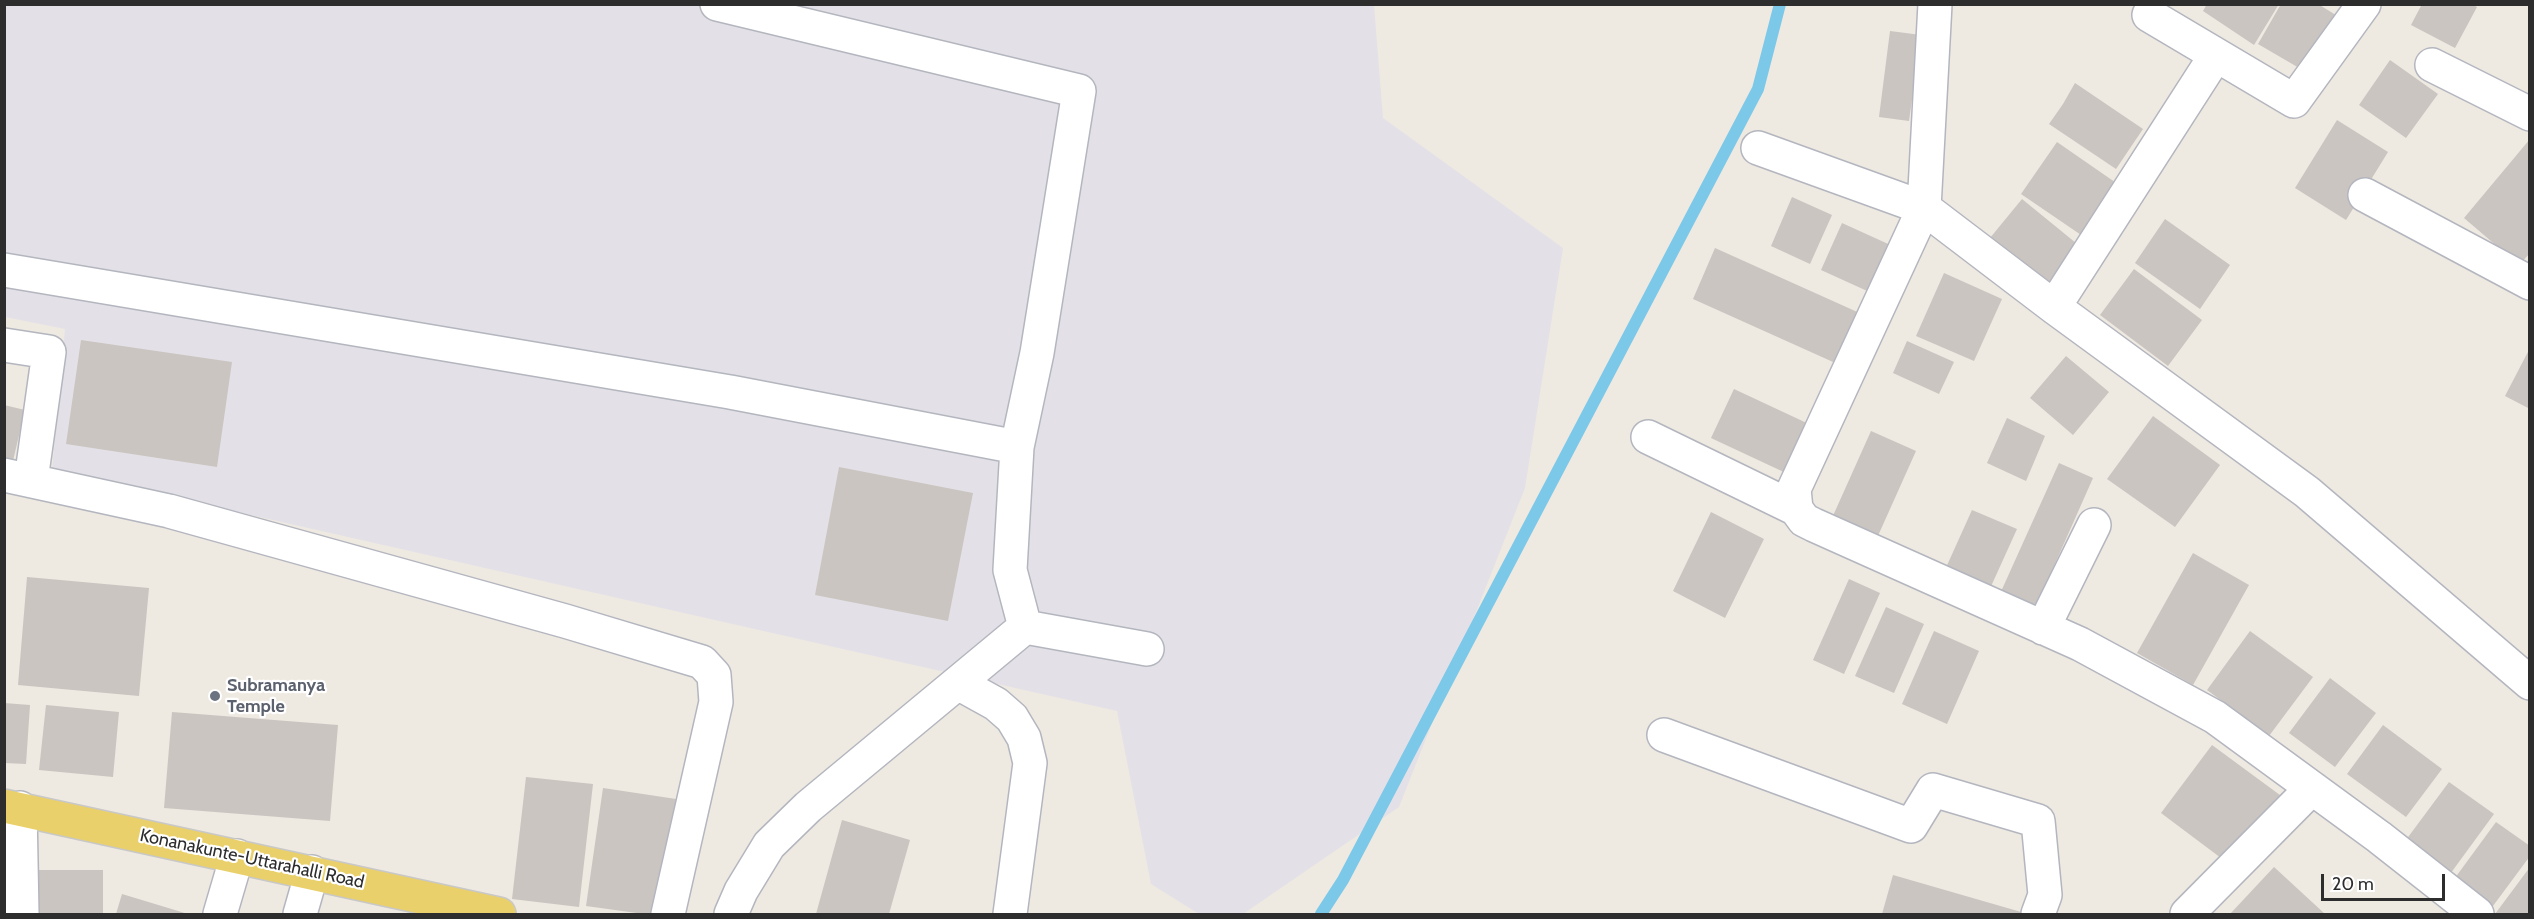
<!DOCTYPE html>
<html>
<head>
<meta charset="utf-8">
<style>
  body { margin:0 }
  #map { position:relative; width:2534px; height:919px; overflow:hidden; background:#eee9e1; font-family:Cabin,sans-serif }
  canvas { display:block }
  .frame { position:absolute; inset:0; border:6px solid #2d2d2d; pointer-events:none }
  .scale { position:absolute; left:2321px; top:874px; width:124px; height:27px; box-sizing:border-box; border:3px solid #2d2d2d; border-top:0; padding-left:8px; font-size:18px; line-height:21px; white-space:nowrap; color:#2d2d2d; -webkit-text-stroke:4px #fff; paint-order:stroke }
</style>
</head>
<body>
<div id="map">
<canvas width="2534" height="919"></canvas>
<div class="frame"></div>
<div class="scale">20 m</div>
</div>
<script>
const c = document.querySelector('canvas').getContext('2d');
c.lineJoin = 'round';
function fillPath(path, color) {
  c.fillStyle = color;
  c.fill(path, 'evenodd');
}
function shape(rows) {
  const path = new Path2D();
  for (const r of rows) {
    path.moveTo(r[0], r[1]);
    for (let i = 2; i < r.length; i += 2) path.lineTo(r[i], r[i + 1]);
  }
  return path;
}
function stroke(path, color, width, dash) {
  c.strokeStyle = color;
  c.lineWidth = width;
  c.lineCap = dash ? 'butt' : 'round';
  c.setLineDash(dash || []);
  c.stroke(path);
}
function write(font, color, halo, rows, align = 'center') {
  c.font = font + ' Cabin,sans-serif';
  c.lineWidth = 4.5;
  c.setLineDash([]);
  c.textBaseline = 'middle';
  c.strokeStyle = halo;
  c.fillStyle = color;
  for (const [text, x, y, turn = 0] of rows) {
    c.save();
    c.translate(x, y);
    c.rotate((+turn || 0) * Math.PI / 180);
    c.textAlign = isNaN(turn) ? turn : align;
    if (halo) c.strokeText(text, 0, 0);
    c.fillText(text, 0, 0);
    c.restore();
  }
}
const industrial = shape([
  [4,5,1374,5,1383,118,1563,248,1525,488,1399,807,1243,914,1199,914,1151,884,1117,711,52,470,65,329,5,317]
]);
const stream = shape([
  [1321,914,1343,880,1758,89,1780,4]
]);
const building = shape([
  [2207,4,2279,4,2254,45,2203,11],
  [2281,4,2318,4,2339,17,2306,72,2258,44],
  [2422,4,2472,4,2477,7,2455,48,2411,25],
  [1890,31,1921,35,1909,121,1879,117],
  [2390,60,2438,94,2406,138,2359,105],
  [2075,83,2143,129,2116,169,2049,124,2063,104],
  [2337,120,2388,152,2346,220,2295,188],
  [2530,139,2530,253,2519,265,2464,218],
  [2057,142,2122,187,2087,239,2021,194],
  [1792,197,1832,215,1810,264,1771,246],
  [2022,199,2087,252,2055,292,1990,238],
  [2165,219,2230,265,2200,309,2135,263],
  [1842,223,1897,248,1876,295,1821,270],
  [1715,248,1864,315,1842,366,1693,299],
  [2134,269,2202,320,2168,366,2100,315],
  [1944,273,2002,299,1974,361,1916,336],
  [81,340,232,362,217,467,66,444],
  [1907,341,1954,362,1939,394,1893,373],
  [2530,348,2530,409,2505,396],
  [2066,356,2109,392,2073,435,2030,398],
  [1734,389,1811,425,1788,474,1711,438],
  [4,405,25,410,12,465,4,463],
  [2153,416,2220,465,2175,527,2107,479],
  [2007,418,2045,436,2026,481,1987,463],
  [1871,431,1916,451,1877,538,1832,518],
  [2059,463,2093,478,2034,611,1999,596],
  [839,467,973,493,948,621,815,595],
  [1972,510,2017,529,1988,593,1944,572],
  [1711,512,1764,539,1725,618,1673,591],
  [2193,553,2249,585,2193,685,2137,653],
  [27,577,149,588,139,696,18,685],
  [1849,579,1880,593,1844,674,1813,660],
  [1886,607,1924,624,1894,693,1855,676],
  [1934,631,1979,651,1947,724,1902,704],
  [2250,631,2313,677,2269,736,2207,690],
  [2330,678,2376,713,2335,767,2289,733],
  [4,703,30,705,26,764,4,763],
  [46,705,119,712,113,777,39,770],
  [172,712,338,725,330,821,164,808],
  [2383,725,2442,769,2406,817,2347,774],
  [2212,745,2284,798,2233,867,2161,813],
  [526,777,593,784,579,907,512,899],
  [2449,782,2494,814,2445,881,2400,848],
  [603,788,676,799,659,914,644,914,586,906],
  [842,820,910,840,889,914,816,914],
  [2496,822,2530,846,2530,856,2490,910,2452,882],
  [2274,867,2325,914,2230,914],
  [2530,867,2530,914,2495,914],
  [28,870,103,870,103,914,28,914],
  [1893,875,2028,914,1882,914],
  [122,894,188,914,116,914]
]);
const minor = shape([
  [717,4,1079,91,1037,353,1017,447,1010,570,1025,627],
  [2149,15,2294,101,2364,4],
  [2432,65,2530,114],
  [1758,148,1924,208,1935,4],
  [2365,195,2530,283],
  [4,270,730,392,1017,447],
  [2054,307,2216,55],
  [4,345,49,352,31,480],
  [1648,437,1796,509],
  [4,475,169,511,565,621,702,662,714,675,716,702,668,914],
  [1025,627,1147,649],
  [2043,628,2094,525],
  [958,683,996,704,1012,718,1024,738,1030,763,1010,914],
  [1664,735,1911,826,1933,790,2038,821,2045,895,2038,914],
  [20,808,22,914],
  [220,914,237,856],
  [300,914,312,872],
  [731,914,741,891,769,845,808,807,1025,627],
  [2187,914,2312,788],
  [2477,914,2379,837,2215,717,2080,644,1814,525,1804,520,1796,509,1794,489,1924,208,2054,307,2307,492,2530,683]
]);
const major = shape([
  [4,806,499,914]
]);
const markers = [
  [215,696,6,"#6b7280"]
];
const worshipNames = [
  ["Subramanya",227,686],
  ["Temple",227,707]
];
const streetNames = [
  ["Konanakunte-Uttarahalli Road",252,859,12]
];
fillPath(industrial, '#e3e1e7');
stroke(stream, '#7bc8e9', 12);
fillPath(building, '#cac5c0');
stroke(minor, '#b4b6bf', 36);
stroke(major, '#c8c8c8', 36);
stroke(minor, '#fff', 33);
stroke(major, '#ead06a', 33);
for (const [x, y, r, color] of markers) {
  const dot = new Path2D();
  dot.arc(x, y, r, 0, 2 * Math.PI);
  c.fillStyle = color;
  c.fill(dot);
  stroke(dot, '#fff', 2);
}
write('bold 18px', '#5b616d', '#fff', worshipNames, 'left');
write('18px', '#2d2d2d', '#fff', streetNames);
</script>
</body>
</html>
